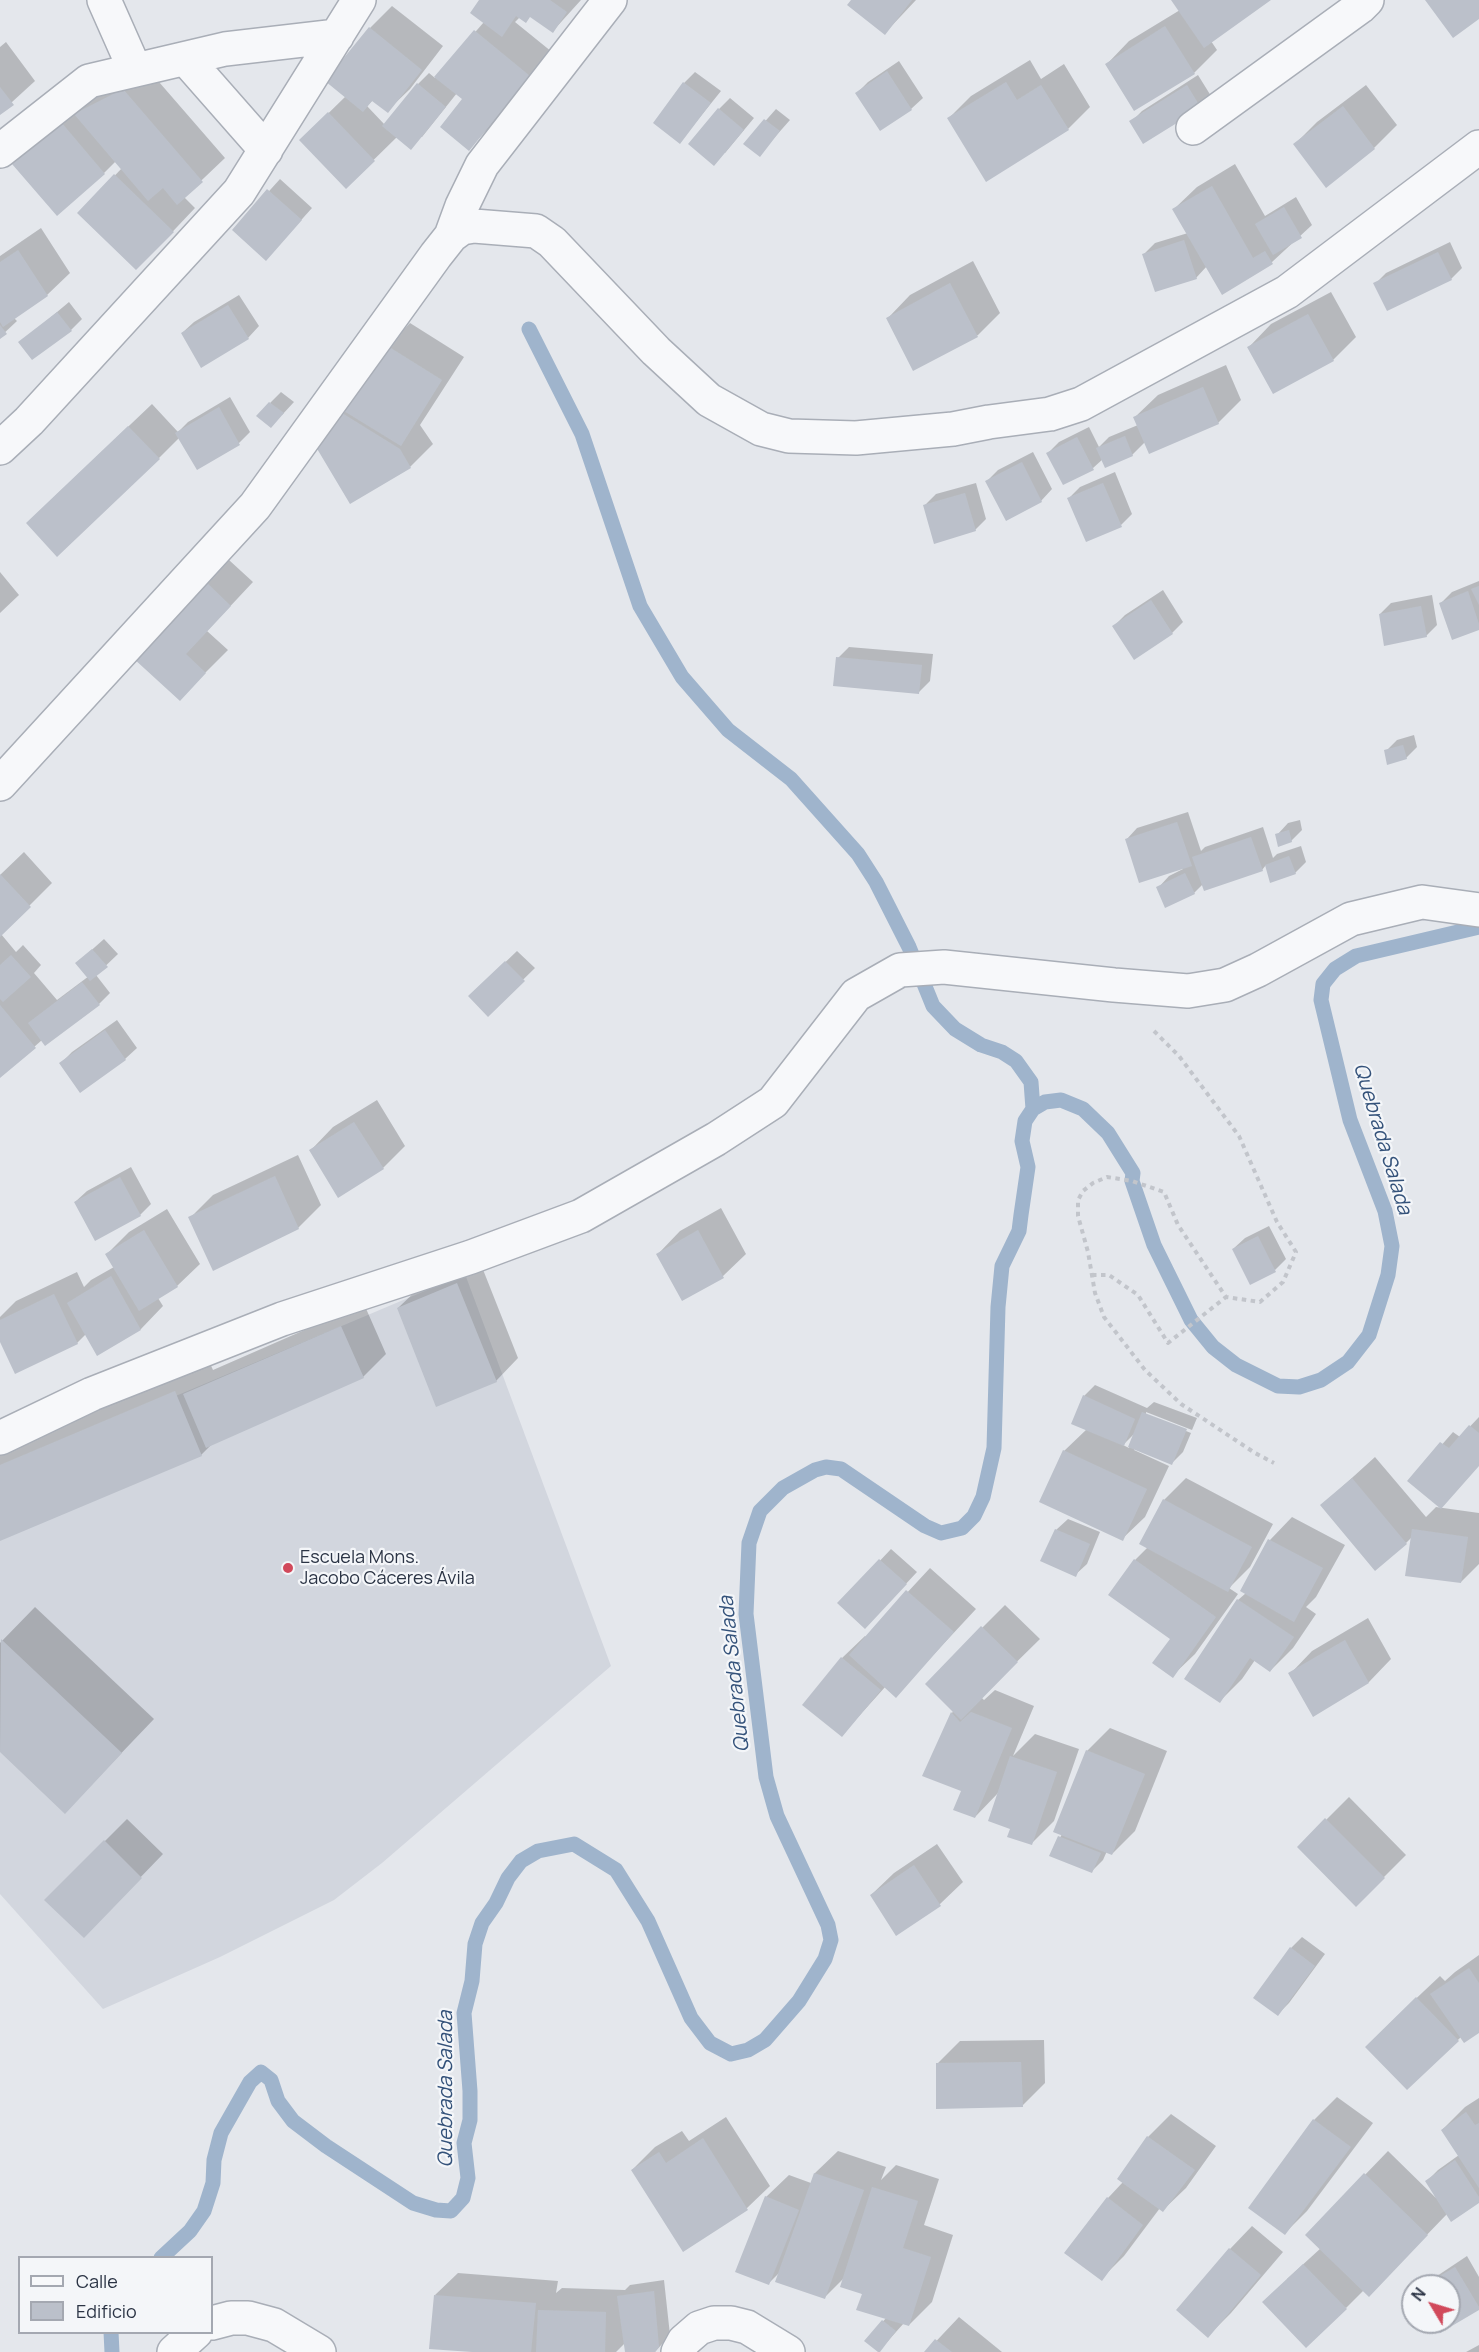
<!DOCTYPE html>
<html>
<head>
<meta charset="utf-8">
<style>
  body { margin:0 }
  #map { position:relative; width:1479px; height:2352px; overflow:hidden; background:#e4e7ec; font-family:Manrope,sans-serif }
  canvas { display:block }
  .legend { position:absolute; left:18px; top:2256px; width:195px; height:78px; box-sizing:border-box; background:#f4f6f9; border:2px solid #a4a8b1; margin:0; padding:8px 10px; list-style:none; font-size:18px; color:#2b3445 }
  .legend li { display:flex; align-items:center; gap:12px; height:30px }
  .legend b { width:30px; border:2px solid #a4a8b1 }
  .north { position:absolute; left:1401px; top:2274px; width:60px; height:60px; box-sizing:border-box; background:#f4f6f9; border:2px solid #a4a8b1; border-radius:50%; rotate:308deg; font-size:16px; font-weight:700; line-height:24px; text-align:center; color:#2b3445 }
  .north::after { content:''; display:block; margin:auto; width:21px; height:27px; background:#d1495b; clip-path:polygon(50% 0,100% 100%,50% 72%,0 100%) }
</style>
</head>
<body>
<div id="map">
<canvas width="1479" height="2352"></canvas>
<ul class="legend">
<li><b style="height:8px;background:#f7f8fa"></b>Calle</li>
<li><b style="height:16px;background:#bbc0ca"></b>Edificio</li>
</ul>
<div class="north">N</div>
</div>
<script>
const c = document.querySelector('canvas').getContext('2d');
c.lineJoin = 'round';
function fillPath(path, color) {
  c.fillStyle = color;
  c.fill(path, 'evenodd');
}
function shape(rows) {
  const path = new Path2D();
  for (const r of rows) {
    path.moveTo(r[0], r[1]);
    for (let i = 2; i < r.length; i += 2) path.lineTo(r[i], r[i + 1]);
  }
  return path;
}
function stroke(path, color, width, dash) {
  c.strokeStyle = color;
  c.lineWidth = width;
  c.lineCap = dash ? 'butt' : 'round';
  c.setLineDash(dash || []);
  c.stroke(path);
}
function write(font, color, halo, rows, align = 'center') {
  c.font = font + ' Manrope,sans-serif';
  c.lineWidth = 4.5;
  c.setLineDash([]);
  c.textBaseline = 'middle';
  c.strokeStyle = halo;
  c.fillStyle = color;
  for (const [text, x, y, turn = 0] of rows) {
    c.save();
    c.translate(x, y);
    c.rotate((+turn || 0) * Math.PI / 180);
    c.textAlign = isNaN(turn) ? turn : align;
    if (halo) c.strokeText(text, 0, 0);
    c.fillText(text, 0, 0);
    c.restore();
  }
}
const built = shape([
  [465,1274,611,1666,382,1863,334,1900,220,1957,103,2009,0,1894,0,1470]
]);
const shadow = shape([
  [481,0,581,0,553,31,531,16,520,17,515,22,552,52,491,126,468,149,464,99,457,93,422,137,397,137,346,187,301,140,346,96,370,28,392,6,443,46,410,89,387,111,373,100,367,106,385,125,418,84,429,73,435,78,484,22],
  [853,0,916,0,885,33],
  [1173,0,1269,0,1211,41,1217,50,1194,73,1107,64,1129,41,1180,10],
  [6,42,35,81,0,113,0,47],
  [1030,60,1041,79,1064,64,1090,107,1068,129,949,118,971,96],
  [899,61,923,98,911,109,880,129,857,93,868,82],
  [146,67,225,158,184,197,195,208,159,246,79,213,122,168,116,161,104,173,14,164,37,141,99,91],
  [695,72,721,91,680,142,684,83],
  [1198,75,1211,96,1200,107,1131,122,1142,111],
  [1366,85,1397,125,1374,148,1326,186,1295,144,1317,122],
  [730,98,754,118,725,153,719,109],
  [776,109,790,120,759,155,745,144],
  [1235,164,1265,216,1296,197,1312,225,1272,262,1222,293,1207,266,1196,278,1144,254,1155,243,1188,233,1174,209,1197,187],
  [280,179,312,208,277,247,234,230],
  [41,228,70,273,47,295,14,318,17,321,0,337,0,256],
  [1450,242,1462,268,1451,279,1375,284,1386,273],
  [973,261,1000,313,978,335,914,369,888,318,910,295],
  [1331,292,1356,337,1333,360,1249,347,1271,324],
  [239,295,259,326,248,338,182,333,194,322],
  [69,302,82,319,71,330,20,343],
  [410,323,464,357,420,425,433,444,410,467,351,502,343,414,387,346],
  [1226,365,1241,400,1218,423,1145,442,1132,455,1103,459,1093,468,1063,483,1048,453,1059,442,1089,427,1099,447,1109,437,1138,425,1135,417,1158,395],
  [281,392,294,402,282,415,270,403],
  [230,397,250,432,239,443,197,468,180,437,159,458,50,501,152,404,178,432,188,422],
  [1033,452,1052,489,1041,501,987,481,998,470],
  [1115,472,1132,514,1121,525,1069,498,1080,487],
  [976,483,986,519,975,530,925,505,936,494],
  [229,560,253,582,207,631,228,650,202,676,135,658],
  [0,572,19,595,0,613],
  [1479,581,1479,628,1441,603,1452,592],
  [1163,590,1183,622,1172,633,1134,658,1114,626,1125,615],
  [1432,595,1437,625,1426,636,1380,614,1391,603],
  [849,647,933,654,930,681,919,692,838,658],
  [1414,735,1417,747,1406,758,1386,751,1397,740],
  [1188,812,1201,851,1205,847,1263,827,1273,858,1277,854,1301,846,1306,862,1295,873,1266,865,1262,870,1203,884,1194,893,1158,888,1169,876,1183,869,1182,867,1126,840,1137,828],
  [1300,820,1302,830,1291,841,1277,835,1288,823],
  [24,852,52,883,1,934,16,952,23,945,41,965,34,973,57,1000,89,976,77,963,104,939,118,954,96,975,110,993,99,1004,42,1040,0,1077,0,875],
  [517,951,535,968,488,1014,470,996],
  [117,1020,137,1048,125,1059,61,1063,72,1052],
  [377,1100,405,1146,383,1168,311,1150,333,1127],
  [298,1155,321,1205,298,1228,190,1218,213,1195],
  [131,1167,151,1204,140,1215,75,1202,87,1191],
  [721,1208,746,1254,723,1276,683,1299,658,1254,680,1231],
  [167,1209,200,1264,177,1286,158,1298,163,1306,141,1329,98,1354,86,1334,77,1343,0,1338,0,1317,16,1301,77,1272,84,1287,91,1280,114,1267,107,1254,129,1232],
  [1269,1226,1286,1259,1275,1270,1233,1249,1245,1238],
  [480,1262,518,1358,496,1381,398,1308,421,1286],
  [364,1304,386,1354,363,1377,212,1444,201,1455,0,1539,0,1447,208,1359,213,1370],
  [1095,1385,1147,1408,1154,1402,1197,1418,1192,1430,1146,1412,1146,1415,1191,1433,1183,1452,1172,1463,1135,1448,1134,1450,1169,1466,1145,1517,1122,1539,1064,1451,1087,1429,1084,1396],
  [1135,1433,1129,1448,1123,1445],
  [1479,1417,1479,1465,1410,1481,1453,1432,1460,1437],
  [1375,1457,1426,1517,1436,1507,1479,1513,1479,1564,1461,1582,1412,1537,1406,1543,1322,1505],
  [1186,1478,1273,1524,1250,1567,1229,1588,1238,1594,1195,1654,1172,1676,1172,1639,1135,1560,1148,1547,1164,1500],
  [1292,1517,1345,1545,1316,1597,1306,1607,1316,1614,1293,1648,1270,1671,1255,1660,1242,1679,1220,1701,1238,1600,1246,1593,1242,1591,1270,1540],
  [1068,1519,1100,1532,1087,1564,1075,1575,1056,1530],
  [891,1549,917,1572,876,1616,840,1603],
  [930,1568,976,1609,896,1695,886,1686,842,1735,842,1658,865,1636,866,1637],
  [1005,1605,1040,1639,981,1697,984,1700,995,1690,1034,1706,1013,1756,1035,1734,1079,1749,1054,1821,1032,1843,1011,1828,1000,1791,975,1817,963,1790,924,1775,953,1711,982,1628],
  [35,1607,154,1719,65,1812,0,1750,0,1643],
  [1368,1618,1391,1659,1369,1682,1313,1714,1290,1674,1312,1651],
  [1110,1728,1167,1751,1135,1831,1112,1854,1107,1851,1103,1860,1092,1871,1051,1855,1062,1834,1087,1751],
  [1349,1797,1406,1855,1356,1905,1299,1847],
  [127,1819,163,1854,106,1913,46,1900],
  [937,1844,963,1882,940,1904,897,1934,871,1895,894,1873],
  [1302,1937,1325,1954,1289,2003,1278,2014,1255,1998,1291,1948],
  [1479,1955,1479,2031,1461,2037,1407,2088,1389,2024,1440,1976,1445,1981,1455,1972],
  [1044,2040,1045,2083,1022,2106,937,2064,960,2041],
  [1337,2097,1373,2123,1307,2211,1285,2233,1314,2120],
  [1479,2098,1479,2201,1447,2214,1391,2272,1364,2290,1346,2308,1287,2279,1321,2248,1307,2235,1388,2151,1436,2198,1427,2181,1438,2170,1459,2155,1442,2130,1465,2107],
  [1171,2114,1216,2146,1186,2188,1163,2210,1160,2208,1124,2256,1101,2279,1108,2198,1123,2182,1119,2179,1148,2137],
  [726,2117,770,2186,747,2208,683,2250,632,2170,655,2147,682,2131,689,2141],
  [838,2151,886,2167,881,2180,896,2165,939,2179,924,2225,953,2235,932,2302,909,2325,904,2323,879,2351,866,2341,886,2318,845,2277,825,2297,780,2272,769,2283,766,2197,789,2175,811,2183,815,2173],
  [1252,2226,1283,2252,1231,2313,1208,2336,1230,2249],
  [1467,2256,1479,2277,1479,2308,1440,2331,1435,2322,1449,2322,1449,2286,1422,2286],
  [458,2273,558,2281,556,2293,562,2288,625,2290,630,2285,664,2280,670,2335,655,2352,626,2352,625,2343,616,2352,474,2352,435,2295],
  [959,2317,1002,2352,926,2352],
  [1479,2345,1479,2352,1466,2352]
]);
const stream = shape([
  [529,329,582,434,640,606,682,677,728,730,791,779,858,854,876,882,909,947,933,1006,955,1029,981,1045,1002,1052,1016,1061,1031,1082,1033,1109],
  [161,2258,190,2231,204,2211,213,2183,214,2160,221,2133,250,2082,261,2072,271,2080,278,2101,293,2121,326,2146,413,2203,436,2210,451,2211,463,2198,468,2178,464,2143,470,2120,470,2091,464,2013,472,1981,475,1944,482,1923,496,1903,508,1878,521,1861,538,1851,574,1844,616,1870,648,1921,691,2018,710,2043,731,2054,748,2050,765,2040,799,2001,825,1959,831,1940,828,1925,777,1816,766,1777,746,1614,749,1543,760,1511,783,1488,815,1470,826,1467,841,1469,925,1526,941,1533,962,1528,974,1516,983,1497,994,1448,998,1307,1002,1266,1019,1231,1021,1215,1028,1167,1022,1141,1025,1121,1033,1109,1045,1102,1061,1100,1083,1109,1108,1133,1133,1173,1132,1181,1154,1245,1191,1320,1213,1347,1236,1365,1278,1386,1299,1387,1321,1380,1348,1362,1369,1335,1388,1275,1392,1246,1385,1211,1350,1120,1321,1000,1323,984,1335,969,1356,956,1479,927],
  [111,2332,112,2352]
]);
const building = shape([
  [479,0,550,0,567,12,553,33,530,17,526,23,516,16,502,37,470,13],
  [851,0,912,0,885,35,847,5],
  [1171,0,1271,0,1204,48],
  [1425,0,1479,0,1479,19,1453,38],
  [1165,26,1195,74,1134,111,1105,64],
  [369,27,422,70,388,113,372,101,363,112,325,81],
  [474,30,530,76,469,151,440,127,462,99,434,77],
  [887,71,912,110,880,131,855,93],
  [683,82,711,103,680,144,653,123],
  [1006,82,1017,100,1041,85,1069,130,986,182,947,118],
  [417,83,446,107,411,150,382,126],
  [1187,85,1201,108,1143,144,1129,121],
  [0,87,14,105,0,115],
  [123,89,203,182,177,205,163,188,148,201,74,114],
  [1343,106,1375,149,1326,188,1293,144],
  [718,108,744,130,714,166,688,144],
  [328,112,375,161,346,189,299,140],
  [764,119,780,131,760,157,743,144],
  [61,122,105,174,57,216,12,164],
  [114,174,174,232,136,270,77,213],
  [1212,186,1253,258,1265,251,1273,264,1222,295,1172,209],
  [267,189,302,220,266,261,232,230],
  [1284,207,1302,238,1273,255,1255,224],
  [1184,240,1197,279,1155,292,1142,254],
  [18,250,48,296,3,327,0,322,0,262],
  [1438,252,1452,280,1387,311,1373,283],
  [950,283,978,337,913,371,886,318],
  [228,305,249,339,201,368,181,333],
  [57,312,72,331,32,360,18,342],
  [1308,314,1334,361,1273,394,1247,347],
  [0,325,7,334,0,339],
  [386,345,442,380,401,446,344,411],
  [1203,387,1219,424,1149,454,1133,417],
  [269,402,284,413,271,428,256,416],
  [219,407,240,445,197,470,175,433],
  [342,413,400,449,411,468,350,504,316,447],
  [128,426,160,459,57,557,26,523],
  [1125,436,1133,456,1105,468,1096,448],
  [1077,437,1094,470,1063,485,1046,453],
  [1022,462,1042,502,1006,521,985,481],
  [1103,483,1122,527,1086,542,1067,498],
  [965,493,976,531,934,544,923,505],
  [205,581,231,606,186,654,206,673,180,701,133,658],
  [1479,586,1479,605,1471,589],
  [1468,591,1479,624,1479,630,1452,640,1439,603],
  [1151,600,1173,634,1134,660,1112,626],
  [1421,606,1427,637,1384,646,1379,614],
  [836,657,922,665,919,694,833,686],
  [1403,745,1407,759,1387,765,1384,750],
  [1177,822,1192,866,1139,883,1125,839],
  [1289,830,1292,842,1278,847,1275,834],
  [1251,837,1263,871,1204,891,1192,857],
  [1289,856,1296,874,1270,883,1265,865],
  [1185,873,1195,894,1165,908,1156,887],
  [0,874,31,907,0,937],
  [92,949,108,967,90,981,75,963],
  [11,955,31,977,3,1002,0,999,0,965],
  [505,961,525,981,488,1017,468,996],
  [82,982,100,1005,45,1046,28,1023],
  [0,1005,36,1048,0,1078],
  [105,1030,126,1060,80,1093,59,1063],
  [354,1122,384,1169,338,1198,309,1150],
  [275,1176,299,1229,213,1271,188,1217],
  [120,1177,141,1216,95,1241,74,1202],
  [144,1230,178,1287,139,1311,105,1254],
  [698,1230,724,1278,682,1301,656,1254],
  [1258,1236,1276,1272,1250,1285,1232,1249],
  [111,1276,141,1330,97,1356,67,1303],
  [457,1283,497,1382,436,1407,397,1308],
  [54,1294,78,1344,15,1374,0,1342,0,1320],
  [341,1326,364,1378,206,1448,183,1394],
  [175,1391,202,1456,0,1541,0,1465],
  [1083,1395,1135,1419,1124,1446,1071,1424],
  [1142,1412,1187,1429,1172,1465,1128,1447],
  [1469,1425,1479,1433,1479,1466,1441,1509,1407,1481,1440,1442,1449,1448],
  [1063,1450,1147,1489,1123,1541,1039,1502],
  [1352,1478,1407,1544,1375,1571,1320,1505],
  [1163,1499,1252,1547,1228,1592,1139,1544],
  [1055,1529,1090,1544,1076,1577,1040,1561],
  [1412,1529,1468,1537,1461,1583,1405,1576],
  [1268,1539,1323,1568,1294,1622,1240,1591],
  [879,1559,907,1584,865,1629,837,1603],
  [1134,1559,1216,1617,1173,1678,1152,1663,1170,1639,1108,1595],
  [906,1590,954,1632,896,1698,849,1655],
  [1237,1599,1294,1637,1270,1672,1250,1658,1220,1703,1184,1679],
  [981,1626,1018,1662,961,1720,925,1684],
  [1,1639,122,1753,65,1814,0,1752],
  [1345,1640,1369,1683,1313,1717,1288,1673],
  [841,1657,881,1690,842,1737,802,1705],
  [951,1712,960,1722,971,1712,1012,1728,975,1818,953,1810,961,1791,922,1776],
  [1086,1750,1145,1774,1112,1855,1053,1832],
  [1010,1756,1057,1772,1032,1845,1007,1837,1010,1829,988,1821],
  [1325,1818,1385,1878,1356,1907,1297,1847],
  [1058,1836,1101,1853,1092,1873,1049,1856],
  [104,1840,142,1878,84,1938,44,1900],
  [914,1865,941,1906,896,1936,870,1895],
  [1290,1947,1315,1966,1278,2016,1253,1998],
  [1469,1968,1479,1983,1479,2033,1464,2043,1430,1994],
  [1416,1997,1459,2041,1407,2090,1365,2047],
  [1021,2062,1023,2107,936,2109,936,2063],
  [1466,2112,1475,2125,1479,2123,1479,2188,1441,2130],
  [1313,2119,1351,2147,1285,2235,1248,2208],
  [1147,2136,1195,2170,1163,2212,1117,2179],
  [703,2138,748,2210,683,2252,631,2170,659,2152,666,2163],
  [1455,2160,1479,2197,1479,2203,1451,2222,1425,2181],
  [814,2173,864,2190,825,2299,775,2282],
  [1364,2173,1428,2235,1369,2297,1305,2235],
  [872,2187,918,2201,903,2248,931,2257,909,2326,856,2310,862,2294,840,2287],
  [765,2196,799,2210,769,2285,735,2272],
  [1107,2197,1143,2225,1102,2281,1064,2253],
  [1229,2248,1261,2275,1208,2338,1176,2310],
  [1303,2264,1347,2309,1306,2348,1262,2302],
  [1455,2267,1479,2307,1479,2310,1440,2333,1433,2322,1449,2322,1449,2286,1423,2286],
  [654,2291,659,2347,655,2352,625,2352,617,2296],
  [434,2295,536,2303,531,2352,472,2352,429,2349],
  [538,2310,606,2312,605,2352,536,2352],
  [882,2320,896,2331,880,2352,878,2352,864,2341],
  [935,2339,952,2352,924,2352]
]);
const path = shape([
  [1154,1031,1179,1056,1239,1136,1277,1222,1296,1252,1283,1282,1260,1302,1226,1297,1178,1225,1164,1192,1132,1181,1107,1177,1093,1183,1083,1191,1078,1200,1078,1216,1088,1252,1095,1293,1104,1317,1145,1370,1181,1404,1255,1453,1274,1463],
  [1092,1275,1109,1275,1138,1295,1168,1343,1226,1297]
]);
const minor = shape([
  [104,0,135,70],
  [186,59,266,150],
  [1193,128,1360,7,1367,0],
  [0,151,89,81,225,49,337,36],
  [451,236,462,206,482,165,610,0],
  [0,448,29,421,239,192,359,0],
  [0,784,255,506,436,255,451,236,462,228,474,226,536,231,552,242,656,351,709,400,761,429,789,436,856,438,953,429,989,422,1050,414,1081,404,1287,292,1479,147],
  [0,1438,92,1394,282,1319,471,1257,581,1216,716,1139,773,1102,856,995,900,970,944,967,1114,985,1188,991,1225,985,1258,970,1351,919,1422,902,1479,910],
  [212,2323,231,2318,248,2318,274,2325,319,2352],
  [174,2352,196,2332],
  [678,2352,684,2341,699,2328,714,2323,731,2323,747,2327,788,2352]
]);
const markers = [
  [288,1568,6,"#d1495b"]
];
const poiNames = [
  ["Escuela Mons.",300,1558],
  ["Jacobo Cáceres Ávila",300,1579]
];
const waterNames = [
  ["Quebrada Salada",1382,1139,73],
  ["Quebrada Salada",735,1674,-96],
  ["Quebrada Salada",446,2089,-90]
];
fillPath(built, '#d2d6de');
fillPath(shadow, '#0003');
stroke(stream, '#9fb4cc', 15);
fillPath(building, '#bbc0ca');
stroke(minor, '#a9aeb7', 36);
stroke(path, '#c2c5cb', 4, [4.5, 4.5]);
stroke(minor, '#f7f8fa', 33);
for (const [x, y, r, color] of markers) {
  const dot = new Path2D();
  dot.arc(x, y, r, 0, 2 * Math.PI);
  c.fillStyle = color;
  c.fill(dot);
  stroke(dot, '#f4f6f9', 2);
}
write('18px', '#2b3445', '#f4f6f9', poiNames, 'left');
write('italic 20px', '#34527a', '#f4f6f9', waterNames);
</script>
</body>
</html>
